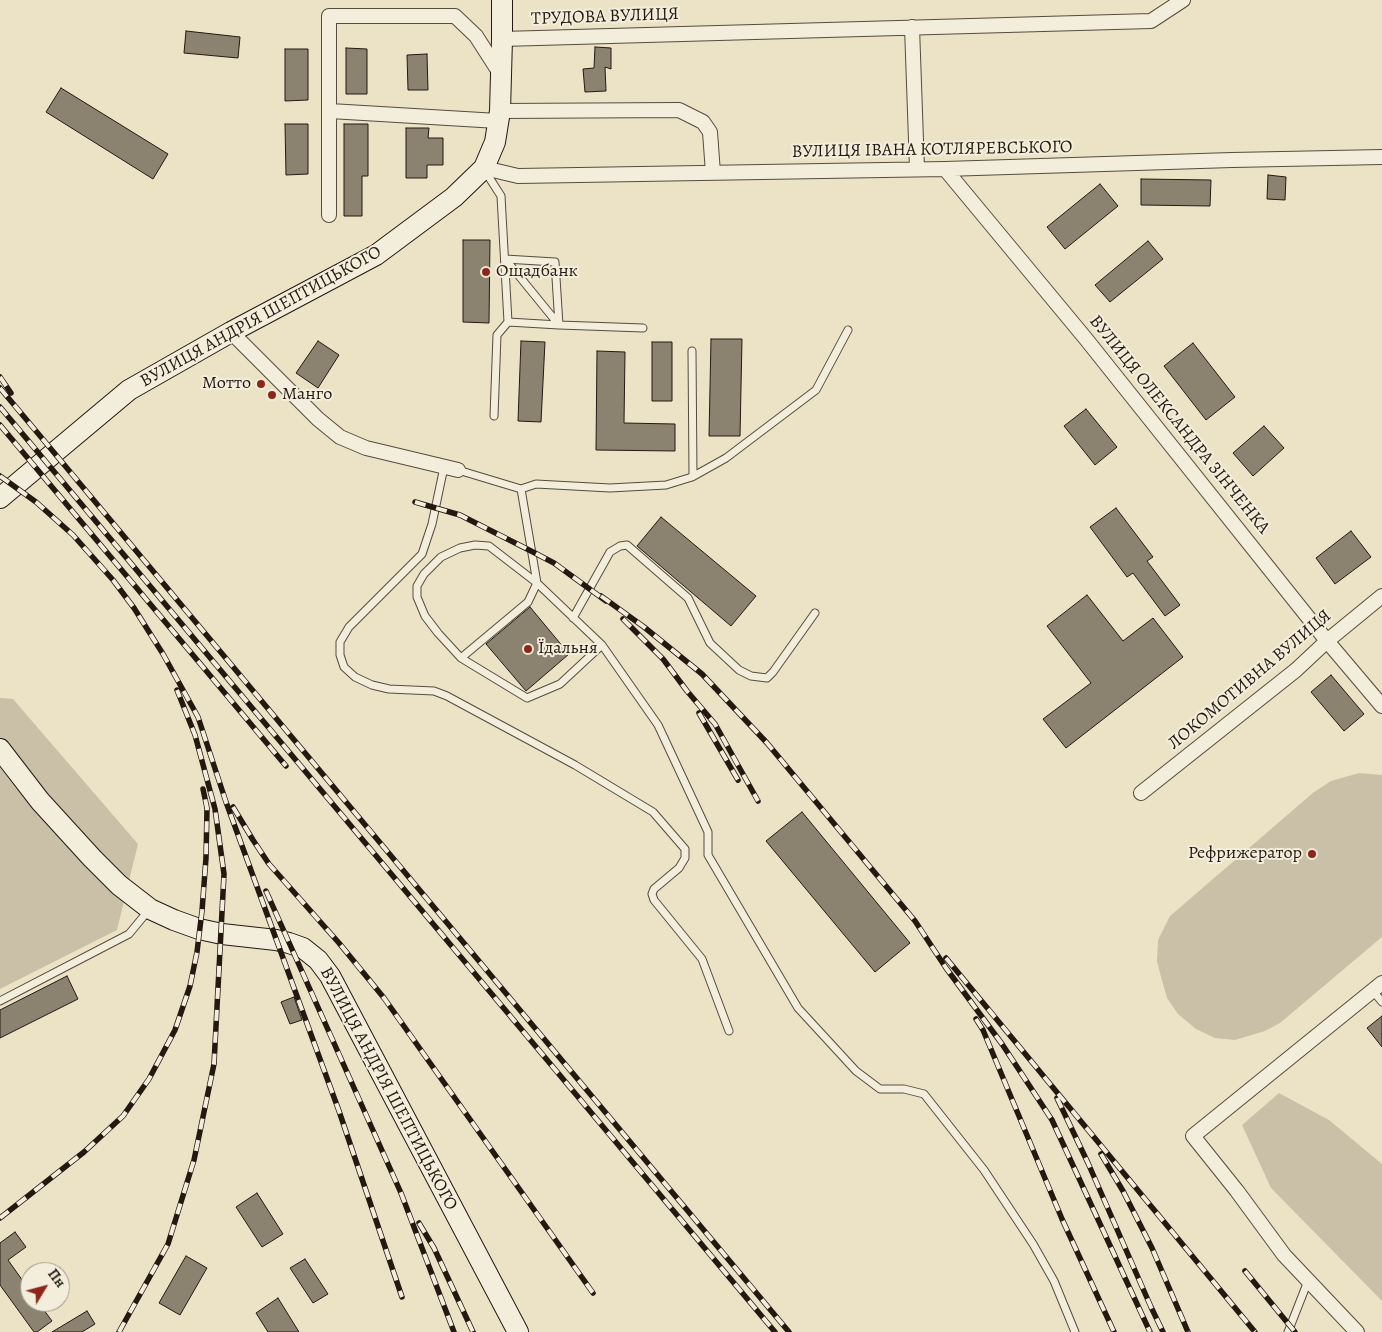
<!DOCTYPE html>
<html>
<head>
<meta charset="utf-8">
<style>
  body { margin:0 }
  #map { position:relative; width:1382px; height:1332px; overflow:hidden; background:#ece3c7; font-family:Alegreya,serif }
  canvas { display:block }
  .north { position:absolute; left:20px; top:1262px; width:50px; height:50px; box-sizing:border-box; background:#f3eddb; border:1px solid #a0988a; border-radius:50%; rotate:53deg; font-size:14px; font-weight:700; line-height:20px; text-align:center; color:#241811 }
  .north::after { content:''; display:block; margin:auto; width:18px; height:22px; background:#8f2418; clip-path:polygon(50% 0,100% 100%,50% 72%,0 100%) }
</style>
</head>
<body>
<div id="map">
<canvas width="1382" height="1332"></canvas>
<div class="north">Пн</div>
</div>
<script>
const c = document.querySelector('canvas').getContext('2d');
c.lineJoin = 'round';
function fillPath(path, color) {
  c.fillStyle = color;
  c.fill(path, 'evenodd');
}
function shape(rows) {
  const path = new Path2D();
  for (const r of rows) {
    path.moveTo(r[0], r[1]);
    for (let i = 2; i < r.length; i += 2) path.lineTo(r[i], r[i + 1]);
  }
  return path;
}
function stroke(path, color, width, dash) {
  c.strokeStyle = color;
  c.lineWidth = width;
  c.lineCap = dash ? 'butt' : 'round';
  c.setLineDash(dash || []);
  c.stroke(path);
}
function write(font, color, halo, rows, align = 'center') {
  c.font = font + ' Alegreya,serif';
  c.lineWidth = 4;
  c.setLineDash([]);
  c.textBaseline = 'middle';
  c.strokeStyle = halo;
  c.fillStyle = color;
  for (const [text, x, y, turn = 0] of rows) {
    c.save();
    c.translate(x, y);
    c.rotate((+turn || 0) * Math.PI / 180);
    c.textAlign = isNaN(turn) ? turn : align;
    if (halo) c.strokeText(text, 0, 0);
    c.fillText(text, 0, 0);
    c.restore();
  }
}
const green = shape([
  [0,698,13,699,138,844,117,930,0,989],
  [1359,773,1382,775,1382,937,1280,1023,1265,1031,1235,1040,1215,1038,1196,1029,1178,1014,1167,998,1161,977,1157,961,1158,940,1170,916,1314,792,1331,781],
  [1279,1093,1329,1120,1382,1164,1382,1301,1271,1188,1242,1125]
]);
const building = shape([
  [186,31,240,37,238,58,184,53,186,31],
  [595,47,611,48,611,69,605,67,606,91,585,92,583,69,594,68,595,47],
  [346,48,367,49,367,94,346,94,346,48],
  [285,49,308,49,308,100,285,101,285,49],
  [427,54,428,90,408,90,407,55,427,54],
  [61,88,168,154,153,179,46,112,61,88],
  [285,124,308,124,308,174,286,175,285,124],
  [344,124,368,124,368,176,362,176,362,216,344,216,344,124],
  [406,128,429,128,428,138,443,138,443,165,427,165,427,178,406,178,406,128],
  [1268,175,1286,177,1285,200,1267,199,1268,175],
  [1141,179,1211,180,1210,206,1141,205,1141,179],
  [1100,184,1118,206,1065,249,1047,227,1100,184],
  [463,240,490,240,489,323,463,322,463,240],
  [1148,241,1163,259,1110,302,1095,285,1148,241],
  [711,339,742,339,740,436,709,436,711,339],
  [318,341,339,355,318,388,296,373,318,341],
  [521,341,545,342,541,422,518,421,521,341],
  [652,342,672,342,672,401,652,401,652,342],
  [1193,343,1235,397,1206,420,1164,366,1193,343],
  [597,351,625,352,624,423,675,424,675,451,596,450,597,351],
  [1086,409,1117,447,1095,465,1064,426,1086,409],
  [1264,426,1284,448,1253,476,1233,453,1264,426],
  [1116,508,1153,557,1147,561,1180,605,1165,616,1133,573,1127,577,1090,527,1116,508],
  [661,517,756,596,731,626,637,546,661,517],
  [1351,531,1371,557,1335,584,1316,558,1351,531],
  [1087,595,1123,641,1153,618,1183,657,1066,748,1043,719,1091,683,1047,626,1087,595],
  [530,607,569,654,526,691,486,644,530,607],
  [1331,675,1364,714,1344,731,1311,692,1331,675],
  [802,812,910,943,875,972,766,841,802,812],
  [67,976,78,999,0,1038,0,1010,67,976],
  [294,997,302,1020,290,1024,281,1002,294,997],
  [1382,1016,1382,1047,1367,1028,1382,1016],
  [257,1193,283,1234,262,1247,236,1207,257,1193],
  [15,1232,26,1247,8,1260,30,1291,30,1302,38,1302,52,1321,37,1332,34,1332,0,1285,0,1243,15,1232],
  [186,1256,207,1268,180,1315,159,1303,186,1256],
  [305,1259,328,1294,313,1303,290,1268,305,1259],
  [278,1298,299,1332,268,1332,256,1313,278,1298],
  [87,1311,95,1324,82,1332,52,1332,87,1311]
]);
const service = shape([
  [485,171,501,196,508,322,497,335,494,416],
  [505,259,555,262,559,325,508,322],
  [506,260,559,325,643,328],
  [692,351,693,476],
  [444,467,432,524,422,554,349,627,340,642,340,655,344,667,355,677,372,685,389,689,434,691,447,696,575,765,653,812,685,849,685,858,679,868,654,889,652,894,654,900,702,959,729,1031],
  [458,470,521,489,536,484,610,488,666,485,692,477,726,458,816,390,848,330],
  [573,618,610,552,620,546,627,545,688,598,710,643,739,670,751,676,767,678,773,672,815,613],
  [602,645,560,684,527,698,461,658,438,633,425,616,417,597,417,586,424,574,441,557,460,548,475,545,489,546,537,583,602,645,658,725,708,832,708,855,798,1008,856,1071,880,1089,904,1089,924,1094,984,1170,1033,1244,1054,1281,1075,1332],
  [461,658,528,602,537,583,521,489],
  [1373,991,1382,1002],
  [0,1001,129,934,148,911],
  [1288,1332,1308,1281]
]);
const minor = shape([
  [912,27,917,169],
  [502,39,1151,21,1183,0],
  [330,111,498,121],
  [500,111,679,110,703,122,710,132,713,173],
  [484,168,518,176,945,169,1232,160,1382,157],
  [945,169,1086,339,1327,641,1382,706],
  [329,215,329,16,455,16,476,36,501,75],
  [231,332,318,419,340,437,366,448,458,470],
  [1141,793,1296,670,1327,641,1382,596],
  [1357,1332,1284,1255,1237,1191,1193,1136,1382,983]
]);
const secondary = shape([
  [0,498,129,390,231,332,376,255,454,197,484,168,495,142,500,111,502,39,502,0],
  [0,749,40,801,92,858,119,885,150,909,174,920,199,929,222,934,276,940,289,943,303,948,318,960,330,976,518,1332]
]);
const rail = shape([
  [0,377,11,393],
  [0,388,789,1332],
  [0,407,775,1332],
  [0,425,286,766],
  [0,476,36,502,73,535,113,580,134,608,163,654,198,717,226,802,339,1111,402,1297],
  [415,502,460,515,531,551,554,563,606,601],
  [601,596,644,627,702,674,767,743,915,921,946,968,1002,1044,1052,1120,1150,1332],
  [623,619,663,659,687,691,715,724,758,801],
  [699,713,738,780],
  [233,807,253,840,269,864,339,943,384,998,593,1293],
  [266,891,401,1193,454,1332],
  [946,958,1255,1332],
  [976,1019,983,1030,1062,1219,1114,1332],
  [1057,1098,1088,1163,1151,1307,1163,1332],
  [1101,1154,1123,1191,1152,1248,1188,1332],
  [0,1218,84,1152,123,1116,149,1079,175,1030,190,986,197,952,202,911,206,858,207,808,203,789],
  [419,1223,434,1248,473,1332],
  [1245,1271,1295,1332],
  [119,1332,168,1244,194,1160,214,1064,224,874,215,809,195,735,177,690]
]);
const markers = [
  [486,272,5,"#8f2418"],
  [261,384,5,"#8f2418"],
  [272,395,5,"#8f2418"],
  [528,649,5,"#8f2418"],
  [1312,854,5,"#8f2418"]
];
const streetNames = [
  ["ТРУДОВА ВУЛИЦЯ",605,17,-2],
  ["ВУЛИЦЯ ІВАНА КОТЛЯРЕВСЬКОГО",932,150,-1],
  ["ВУЛИЦЯ АНДРІЯ ШЕПТИЦЬКОГО",261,317,-29],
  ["ВУЛИЦЯ ОЛЕКСАНДРА ЗІНЧЕНКА",1179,425,51],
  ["ЛОКОМОТИВНА ВУЛИЦЯ",1250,680,-40],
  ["ВУЛИЦЯ АНДРІЯ ШЕПТИЦЬКОГО",388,1089,62]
];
const poiNames = [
  ["Ощадбанк",496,272],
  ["Мотто",251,384,"right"],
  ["Манго",282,395],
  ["Їдальня",538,649],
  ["Рефрижератор",1302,854,"right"]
];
fillPath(green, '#cac0a8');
fillPath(building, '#8c8270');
stroke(building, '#241811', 1);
stroke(service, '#564b3e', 9);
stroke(minor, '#564b3e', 16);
stroke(secondary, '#241811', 22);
stroke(service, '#f3eddb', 7);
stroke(minor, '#f3eddb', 14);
stroke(secondary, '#f3eddb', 20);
stroke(rail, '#241811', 5.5);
stroke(rail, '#f3eddb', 4, [11]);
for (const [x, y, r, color] of markers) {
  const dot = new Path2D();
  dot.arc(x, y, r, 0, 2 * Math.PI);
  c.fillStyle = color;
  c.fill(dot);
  stroke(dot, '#f3eddb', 2);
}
write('18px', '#241811', '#f3eddb', streetNames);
write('18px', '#241811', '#f3eddb', poiNames, 'left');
</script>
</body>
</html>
